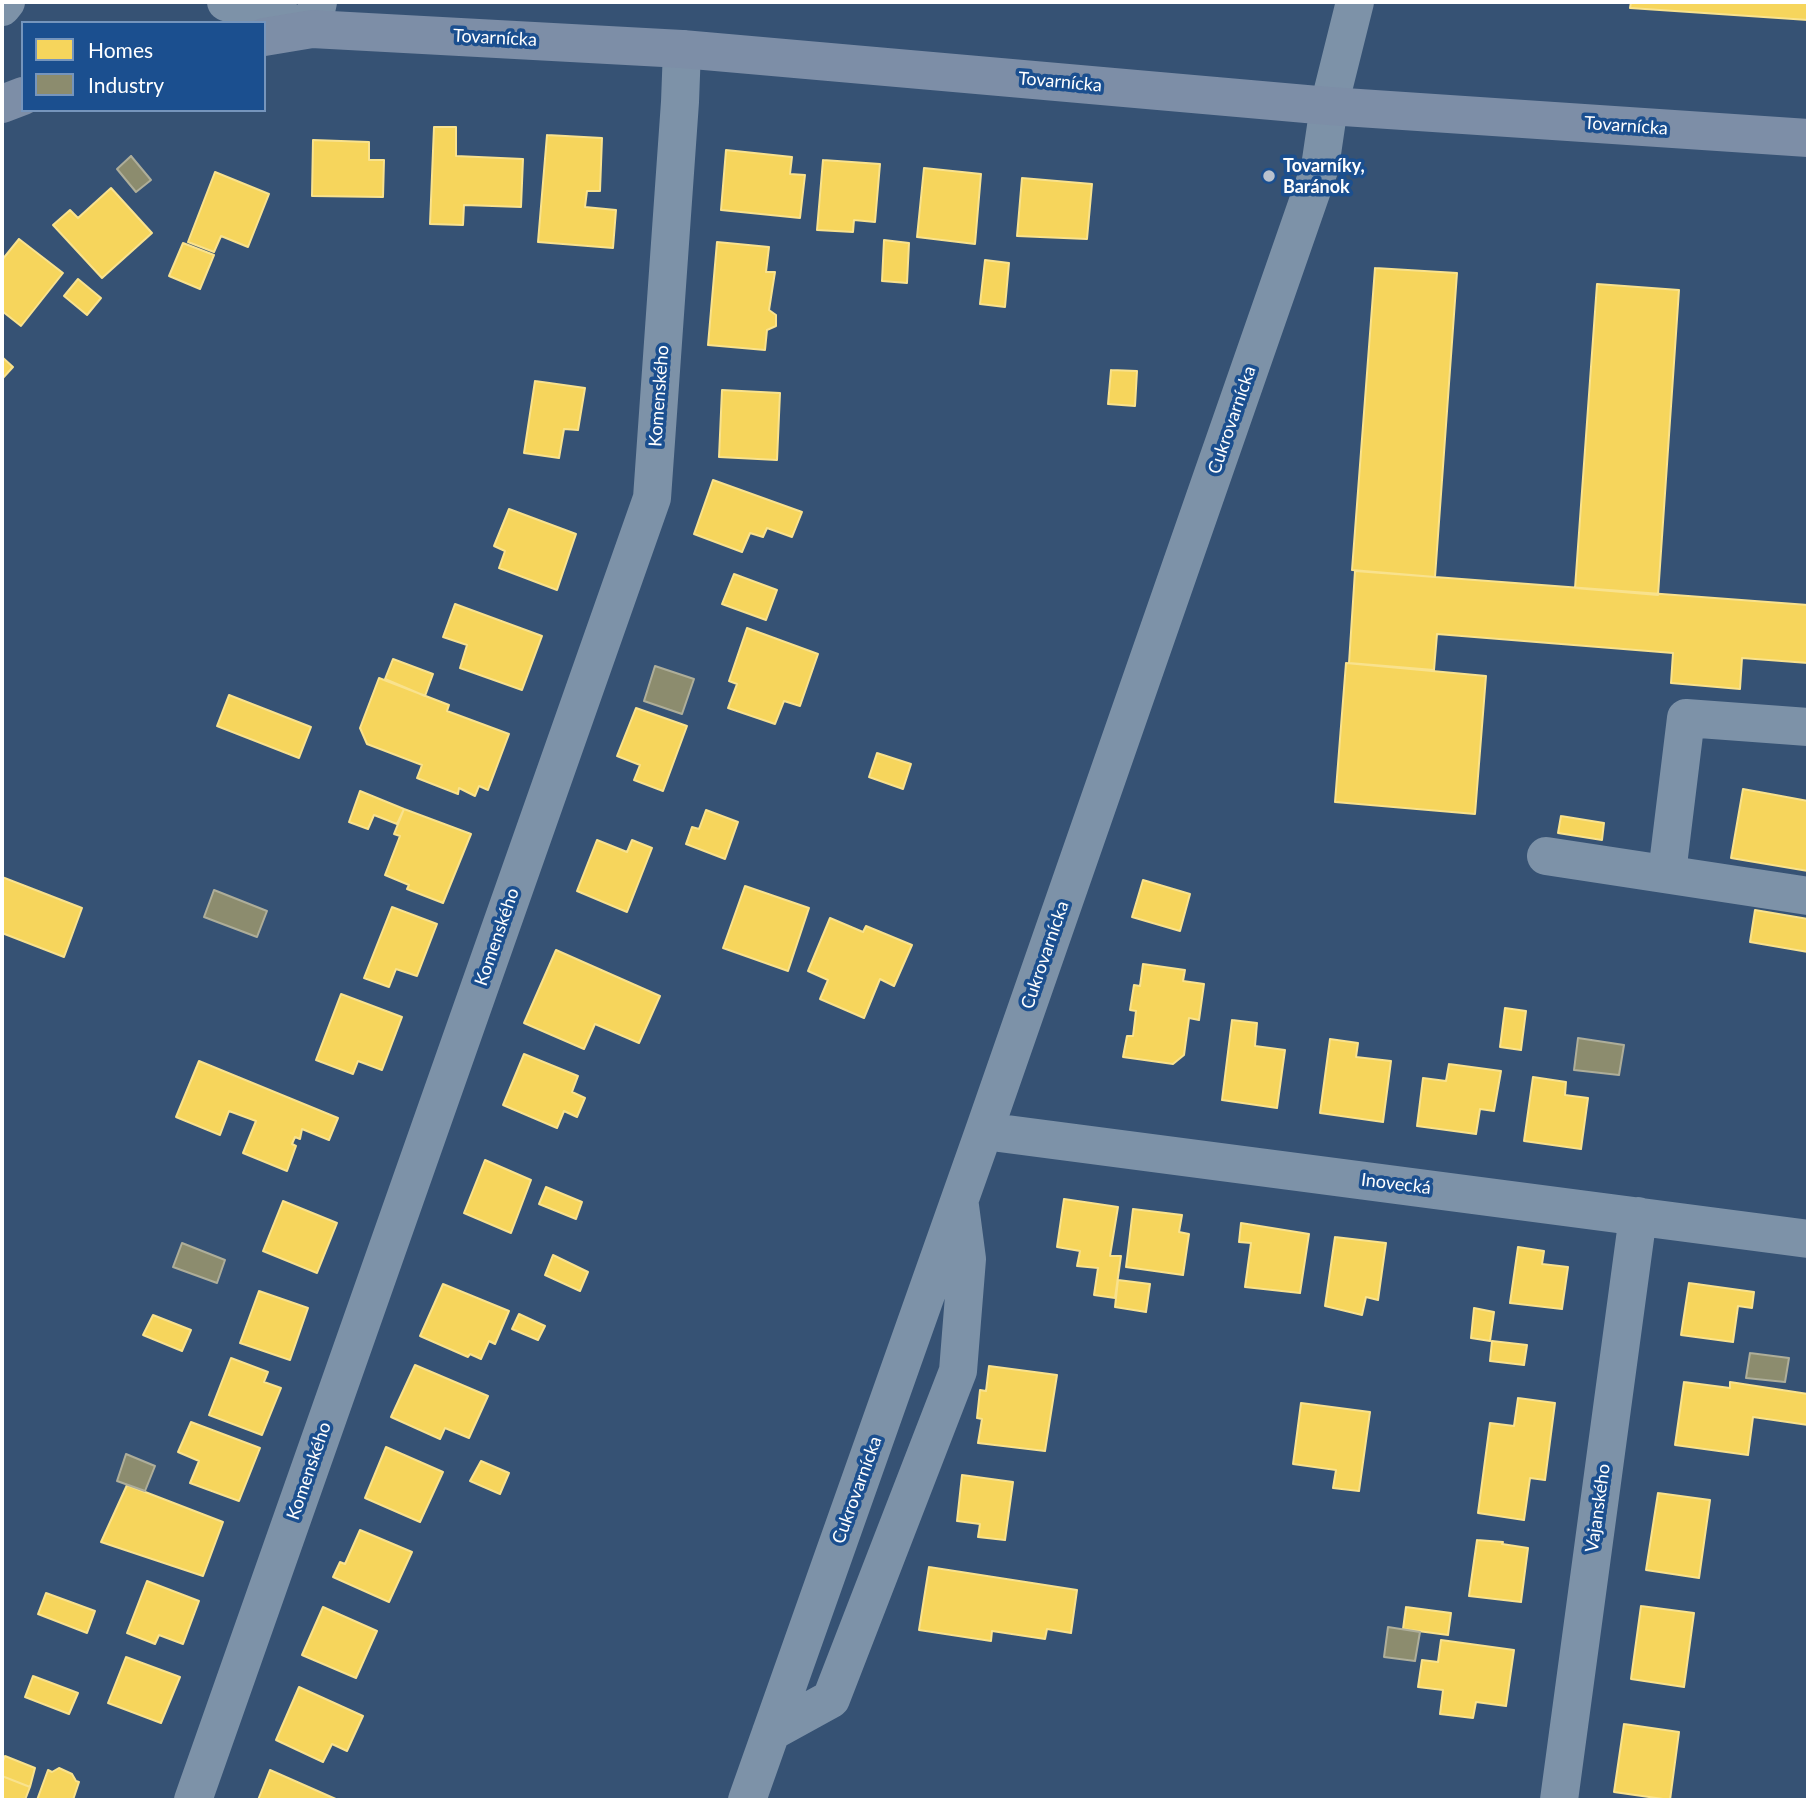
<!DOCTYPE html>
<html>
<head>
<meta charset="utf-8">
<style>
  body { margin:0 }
  #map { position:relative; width:1810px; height:1802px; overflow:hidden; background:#365274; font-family:Lato,sans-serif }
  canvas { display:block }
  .frame { position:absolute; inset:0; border:4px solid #fff; pointer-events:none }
  .legend { position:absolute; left:21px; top:21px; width:245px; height:91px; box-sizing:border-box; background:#1b4f8f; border:2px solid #7695bc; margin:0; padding:9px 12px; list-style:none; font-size:21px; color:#fff }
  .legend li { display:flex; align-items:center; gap:14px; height:35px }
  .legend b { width:35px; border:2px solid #7695bc }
</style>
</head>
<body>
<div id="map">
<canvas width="1810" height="1802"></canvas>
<div class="frame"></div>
<ul class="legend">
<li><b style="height:19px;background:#f6d55c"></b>Homes</li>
<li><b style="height:19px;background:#8c8c6e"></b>Industry</li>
</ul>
</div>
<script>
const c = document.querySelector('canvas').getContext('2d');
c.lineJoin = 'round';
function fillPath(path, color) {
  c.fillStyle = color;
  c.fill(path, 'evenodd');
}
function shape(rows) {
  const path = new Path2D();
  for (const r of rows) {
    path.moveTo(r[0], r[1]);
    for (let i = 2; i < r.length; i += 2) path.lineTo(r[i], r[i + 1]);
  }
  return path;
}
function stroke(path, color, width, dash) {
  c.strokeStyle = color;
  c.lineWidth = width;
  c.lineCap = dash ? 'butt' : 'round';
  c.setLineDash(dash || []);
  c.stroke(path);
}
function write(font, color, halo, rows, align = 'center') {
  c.font = font + ' Lato,sans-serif';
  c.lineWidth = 7;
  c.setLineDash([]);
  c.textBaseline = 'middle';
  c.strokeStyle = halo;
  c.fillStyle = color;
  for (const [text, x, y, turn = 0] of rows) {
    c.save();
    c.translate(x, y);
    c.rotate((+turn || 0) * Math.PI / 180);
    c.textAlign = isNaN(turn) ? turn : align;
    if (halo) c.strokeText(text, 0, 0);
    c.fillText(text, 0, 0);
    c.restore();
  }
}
const homes = shape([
  [1631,2,1808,2,1808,20,1630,8,1631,2],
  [434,127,456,127,456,156,523,159,521,207,464,205,463,225,430,224,434,127],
  [547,135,602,138,600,191,587,191,585,207,616,210,613,248,538,242,547,135],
  [313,140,369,142,369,160,384,160,383,197,312,196,313,140],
  [726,150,792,157,790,174,805,175,800,218,721,210,726,150],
  [823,160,880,164,875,222,854,220,853,232,817,230,823,160],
  [924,168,981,174,975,244,917,237,924,168],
  [215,172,269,194,248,247,221,236,214,252,188,242,215,172],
  [1022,178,1092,184,1087,239,1017,236,1022,178],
  [111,188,152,233,102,278,53,225,70,210,78,218,111,188],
  [19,239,63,273,21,326,2,311,2,260,19,239],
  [884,240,909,243,907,283,882,281,884,240],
  [717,242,769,247,766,272,775,272,769,310,776,315,776,326,767,330,765,350,708,345,717,242],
  [183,243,214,255,200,289,169,276,183,243],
  [985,260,1009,263,1005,307,980,304,985,260],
  [1375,268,1457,273,1435,577,1352,570,1375,268],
  [78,279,101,298,87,315,64,296,78,279],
  [1597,284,1679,290,1658,595,1575,588,1597,284],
  [2,357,13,367,2,379,2,357],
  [1111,370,1137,371,1135,406,1108,404,1111,370],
  [535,381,585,388,578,430,564,429,559,458,524,453,535,381],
  [722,390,780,393,777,460,719,457,722,390],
  [713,480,802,512,792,537,767,528,763,537,750,533,742,552,694,534,713,480],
  [509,509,576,534,557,590,499,568,505,551,494,546,509,509],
  [1355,571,1808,605,1808,663,1742,658,1740,689,1671,683,1673,653,1437,634,1434,670,1349,663,1355,571],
  [734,574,777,590,766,620,722,604,734,574],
  [455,604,542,636,522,690,460,668,467,645,443,637,455,604],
  [747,628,818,654,800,706,784,701,775,724,728,708,737,684,729,681,747,628],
  [393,659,433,674,425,696,385,679,393,659],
  [1346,663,1486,676,1475,814,1335,802,1346,663],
  [379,678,449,705,447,711,509,734,488,790,479,786,475,796,459,788,458,794,417,778,422,765,367,744,360,728,379,678],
  [229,695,311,727,299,758,217,726,229,695],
  [636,708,687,726,663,791,634,780,640,765,617,756,636,708],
  [877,753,911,764,903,789,869,777,877,753],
  [1743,789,1808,801,1808,871,1731,858,1743,789],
  [360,791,404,809,397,824,374,815,368,829,349,822,360,791],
  [404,809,471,834,443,903,407,889,409,885,385,875,400,836,394,834,404,809],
  [706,810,738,822,725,859,686,844,692,827,699,829,706,810],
  [1561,816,1604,823,1602,840,1558,833,1561,816],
  [597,840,627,852,632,840,652,848,627,912,577,891,597,840],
  [2,877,82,908,64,957,2,933,2,877],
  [1143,880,1190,894,1180,931,1132,917,1143,880],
  [745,886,809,908,788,971,723,948,745,886],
  [392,907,437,924,417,976,396,969,389,987,364,978,392,907],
  [1755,910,1808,919,1808,952,1750,942,1755,910],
  [830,918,863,932,866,926,912,945,894,986,880,979,864,1018,820,999,828,980,808,971,830,918],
  [556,950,660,996,639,1043,595,1024,584,1049,524,1023,556,950],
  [1143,964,1185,970,1183,981,1204,984,1199,1020,1189,1018,1184,1055,1173,1064,1123,1057,1127,1036,1133,1036,1136,1011,1130,1010,1134,985,1140,986,1143,964],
  [341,994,402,1017,382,1070,358,1061,353,1074,316,1060,341,994],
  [1505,1008,1526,1011,1521,1050,1500,1047,1505,1008],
  [1232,1020,1257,1023,1255,1046,1285,1050,1277,1108,1222,1100,1232,1020],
  [1330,1039,1358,1043,1356,1057,1391,1061,1383,1122,1320,1113,1330,1039],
  [524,1054,578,1076,572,1092,585,1098,577,1117,564,1111,557,1128,503,1105,524,1054],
  [199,1061,338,1118,329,1140,302,1129,300,1139,295,1137,292,1144,296,1146,287,1171,243,1153,256,1121,229,1111,220,1135,176,1117,199,1061],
  [1449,1064,1501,1071,1494,1111,1480,1109,1476,1134,1417,1126,1423,1078,1446,1081,1449,1064],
  [1533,1077,1566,1082,1565,1095,1588,1098,1581,1149,1524,1141,1533,1077],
  [485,1160,531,1180,511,1233,464,1213,485,1160],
  [546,1187,582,1202,576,1219,539,1204,546,1187],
  [1064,1199,1118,1207,1110,1256,1121,1256,1115,1298,1094,1295,1098,1268,1077,1266,1080,1251,1057,1247,1064,1199],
  [283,1201,337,1223,317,1273,263,1251,283,1201],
  [1133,1209,1182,1215,1179,1232,1189,1234,1183,1275,1126,1267,1133,1209],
  [1241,1223,1309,1234,1300,1293,1245,1287,1251,1243,1239,1242,1241,1223],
  [1335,1237,1386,1243,1378,1300,1366,1297,1362,1315,1325,1306,1335,1237],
  [1518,1247,1544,1251,1542,1264,1568,1267,1562,1309,1510,1303,1518,1247],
  [553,1255,588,1272,580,1291,545,1275,553,1255],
  [1118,1280,1150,1284,1146,1312,1115,1307,1118,1280],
  [1689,1283,1754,1292,1752,1308,1738,1306,1733,1342,1681,1335,1689,1283],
  [443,1284,509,1311,495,1344,489,1341,481,1359,470,1354,468,1357,420,1336,443,1284],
  [259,1291,308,1308,290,1360,240,1343,259,1291],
  [1474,1308,1494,1312,1490,1341,1471,1338,1474,1308],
  [519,1314,545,1326,538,1340,512,1329,519,1314],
  [153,1315,191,1330,182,1351,143,1335,153,1315],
  [1492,1341,1527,1345,1524,1365,1490,1361,1492,1341],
  [231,1358,268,1372,264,1382,281,1388,262,1435,209,1415,231,1358],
  [415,1365,488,1396,469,1438,445,1428,440,1439,391,1417,415,1365],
  [989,1366,1057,1375,1045,1451,978,1443,982,1419,977,1418,980,1390,986,1391,989,1366],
  [1684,1382,1730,1388,1730,1382,1808,1394,1808,1425,1753,1417,1748,1455,1675,1445,1684,1382],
  [1518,1398,1555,1403,1545,1480,1530,1478,1524,1520,1478,1513,1490,1423,1514,1426,1518,1398],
  [1301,1403,1370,1412,1359,1491,1333,1488,1336,1470,1293,1464,1301,1403],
  [191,1422,260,1448,239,1501,190,1483,199,1461,178,1452,191,1422],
  [386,1447,443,1472,420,1522,365,1498,386,1447],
  [481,1461,509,1473,500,1494,470,1481,481,1461],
  [962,1475,1013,1482,1005,1540,978,1537,980,1524,957,1521,962,1475],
  [127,1485,223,1522,203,1576,101,1542,127,1485],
  [1658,1493,1710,1500,1699,1578,1646,1570,1658,1493],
  [360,1530,412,1552,389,1602,333,1577,340,1562,345,1564,360,1530],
  [1477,1540,1503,1542,1502,1544,1528,1548,1521,1602,1469,1596,1477,1540],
  [929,1567,1077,1590,1071,1633,1047,1629,1045,1639,992,1631,991,1641,919,1630,929,1567],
  [147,1581,199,1601,183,1644,159,1635,155,1644,127,1633,147,1581],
  [46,1593,95,1611,87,1633,38,1614,46,1593],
  [1641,1606,1694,1613,1684,1687,1631,1679,1641,1606],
  [323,1607,377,1631,356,1678,302,1655,323,1607],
  [1406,1607,1451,1613,1448,1635,1403,1629,1406,1607],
  [1441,1640,1514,1650,1506,1706,1476,1702,1473,1718,1440,1714,1443,1690,1418,1687,1422,1660,1438,1662,1441,1640],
  [126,1657,180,1677,161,1723,108,1703,126,1657],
  [33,1676,78,1693,69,1714,25,1697,33,1676],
  [299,1687,363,1716,347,1751,332,1744,323,1762,276,1740,299,1687],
  [1624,1724,1679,1732,1670,1800,1614,1792,1624,1724],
  [5,1756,35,1768,30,1787,2,1776,2,1763,5,1756],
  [59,1768,72,1774,76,1781,79,1782,73,1800,37,1800,48,1770,52,1772,59,1768],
  [270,1770,338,1800,258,1800,270,1770],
  [2,1776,30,1787,25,1800,2,1800,2,1776]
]);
const industry = shape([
  [131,156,151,180,136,192,117,169,131,156],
  [655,666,694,679,682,714,644,701,655,666],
  [214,890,267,911,257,937,204,917,214,890],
  [1578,1038,1624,1045,1619,1075,1574,1070,1578,1038],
  [182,1243,225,1260,217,1283,173,1267,182,1243],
  [1750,1353,1789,1358,1785,1382,1746,1378,1750,1353],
  [126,1454,155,1466,145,1491,117,1481,126,1454],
  [1388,1627,1420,1632,1415,1661,1384,1657,1388,1627]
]);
const minor = shape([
  [226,2,312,29,318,2],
  [2,7,6,2],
  [1546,856,1808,896],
  [1667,873,1686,718,1808,727],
  [984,1131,1808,1239],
  [771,1732,831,1699,958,1371,967,1259,960,1206],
  [193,1800,652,498,680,102,682,49],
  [747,1800,984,1131,1320,167,1329,106,1355,2],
  [1559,1800,1638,1216]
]);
const major = shape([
  [264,37,312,29,682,49,1329,106,1808,138],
  [2,104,23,96]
]);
const markers = [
  [1269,176,7,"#b9c2ce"]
];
const streetNames = [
  ["Tovarnícka",495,38,3],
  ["Tovarnícka",1060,82,5],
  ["Tovarnícka",1626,126,4],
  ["Komenského",659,396,-86],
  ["Cukrovarnícka",1232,420,-71],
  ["Komenského",497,937,-71],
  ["Cukrovarnícka",1045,955,-71],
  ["Inovecká",1396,1184,7],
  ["Komenského",309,1471,-71],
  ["Cukrovarnícka",857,1490,-70],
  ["Vajanského",1598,1508,-82]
];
const poiNames = [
  ["Tovarníky,",1283,166],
  ["Baránok",1283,187]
];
fillPath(homes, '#f6d55c');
stroke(homes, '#f9e28d', 2);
fillPath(industry, '#8c8c6e');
stroke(industry, '#aeae9a', 2);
stroke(minor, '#7d92a8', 38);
stroke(major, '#7d8ea7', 38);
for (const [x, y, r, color] of markers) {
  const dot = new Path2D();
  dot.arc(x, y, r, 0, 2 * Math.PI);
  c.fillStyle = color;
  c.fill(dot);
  stroke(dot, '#1b4f8f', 2.5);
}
write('18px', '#fff', '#1b4f8f', streetNames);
write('bold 18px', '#fff', '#1b4f8f', poiNames, 'left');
</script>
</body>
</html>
